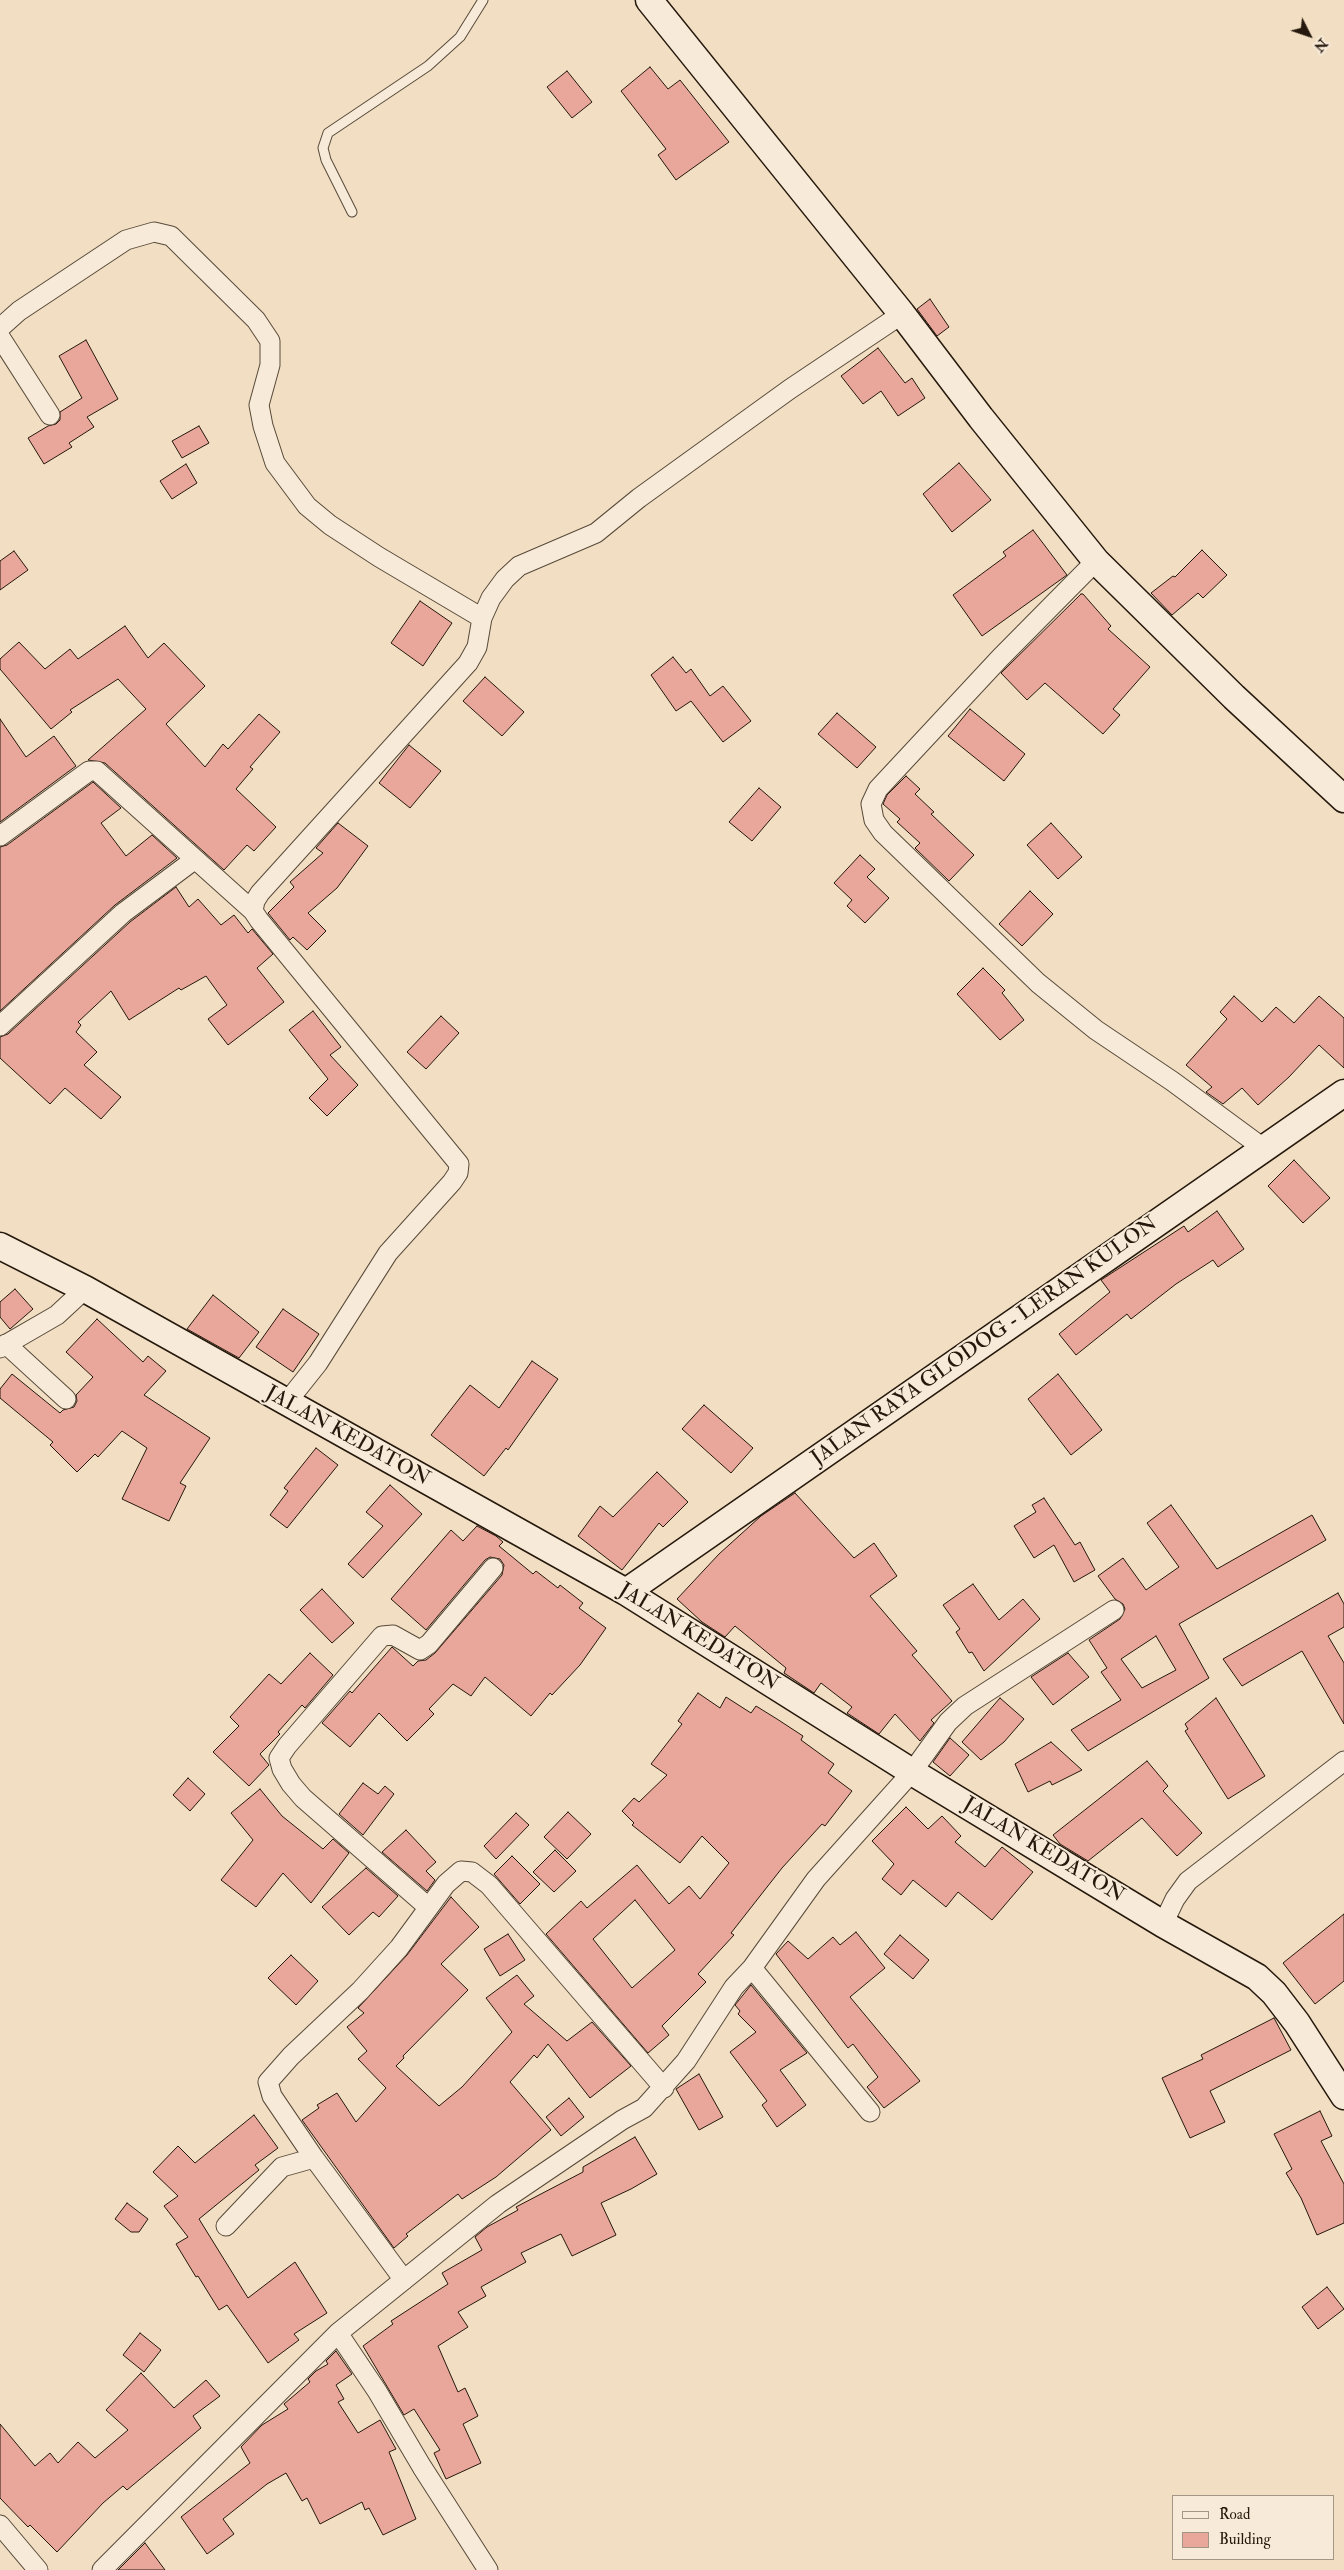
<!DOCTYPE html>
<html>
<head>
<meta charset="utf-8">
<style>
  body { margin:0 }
  #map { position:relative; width:1344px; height:2570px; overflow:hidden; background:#f2dfc3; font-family:"IM FELL Double Pica",serif }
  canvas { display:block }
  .legend { position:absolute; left:1172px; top:2495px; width:162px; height:65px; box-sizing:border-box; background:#f7ead8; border:1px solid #a39686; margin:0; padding:6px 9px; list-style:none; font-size:15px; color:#25180c }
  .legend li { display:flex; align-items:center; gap:10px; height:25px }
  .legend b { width:25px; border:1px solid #a39686 }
  .north { position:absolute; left:1284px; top:10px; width:50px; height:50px; -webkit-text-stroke:4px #f7ead8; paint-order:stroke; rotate:131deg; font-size:14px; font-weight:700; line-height:20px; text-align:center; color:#25180c }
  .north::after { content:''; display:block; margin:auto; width:18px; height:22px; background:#25180c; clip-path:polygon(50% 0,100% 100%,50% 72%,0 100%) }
</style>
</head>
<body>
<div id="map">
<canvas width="1344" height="2570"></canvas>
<ul class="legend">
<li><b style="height:6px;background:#f7ead8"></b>Road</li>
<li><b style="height:14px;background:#e9a69b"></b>Building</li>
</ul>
<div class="north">N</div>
</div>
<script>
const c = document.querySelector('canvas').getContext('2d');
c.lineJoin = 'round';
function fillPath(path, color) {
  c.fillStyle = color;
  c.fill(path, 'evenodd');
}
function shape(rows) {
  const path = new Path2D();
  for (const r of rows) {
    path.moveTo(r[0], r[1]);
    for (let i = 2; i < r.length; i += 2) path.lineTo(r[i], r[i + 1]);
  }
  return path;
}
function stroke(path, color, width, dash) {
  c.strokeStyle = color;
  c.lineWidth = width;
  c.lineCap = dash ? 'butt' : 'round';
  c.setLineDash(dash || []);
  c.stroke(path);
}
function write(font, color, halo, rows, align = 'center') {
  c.font = font + ' "IM FELL Double Pica",serif';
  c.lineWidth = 4;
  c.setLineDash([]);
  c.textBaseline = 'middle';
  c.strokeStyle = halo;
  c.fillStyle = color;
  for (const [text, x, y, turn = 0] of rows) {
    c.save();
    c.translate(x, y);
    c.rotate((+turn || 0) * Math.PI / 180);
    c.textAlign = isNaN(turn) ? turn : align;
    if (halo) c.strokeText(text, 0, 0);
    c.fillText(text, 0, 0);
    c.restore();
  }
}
const building = shape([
  [650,67,668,89,680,80,729,142,676,180,658,155,666,149,621,91,650,67],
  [567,71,592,102,572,118,547,87,567,71],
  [930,299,949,327,937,336,917,309,930,299],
  [86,340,118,399,87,417,94,427,69,443,72,447,44,464,28,438,48,426,56,424,60,420,60,412,82,398,59,356,86,340],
  [878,348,905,383,912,378,925,398,898,416,881,391,863,404,841,376,878,348],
  [199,426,209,443,182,458,172,441,199,426],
  [959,463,991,500,952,532,923,494,959,463],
  [186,464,197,483,172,499,160,481,186,464],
  [1033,530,1067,575,982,636,953,595,1006,556,1003,552,1033,530],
  [1202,550,1227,575,1203,598,1198,593,1172,615,1151,593,1173,576,1175,577,1202,550],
  [14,551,28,570,0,590,0,561,14,551],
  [1081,594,1083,594,1111,626,1108,629,1150,667,1113,709,1120,715,1103,734,1045,683,1027,700,1001,673,1081,594],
  [420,601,452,623,423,666,391,643,420,601],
  [125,626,148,658,164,643,205,686,166,724,205,767,223,744,228,749,259,714,280,732,250,767,253,769,236,789,276,827,254,851,247,845,224,870,105,763,88,760,146,709,118,679,70,710,72,712,51,729,0,669,0,659,19,642,45,669,70,649,78,659,125,626],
  [673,657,686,673,691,669,710,696,723,686,751,721,723,742,691,701,676,711,651,675,673,657],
  [485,677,524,712,502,736,463,701,485,677],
  [970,709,1025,754,1004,781,948,736,970,709],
  [837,713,876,747,857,768,818,734,837,713],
  [0,719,26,757,54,736,76,766,0,822,0,719],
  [409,745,441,771,410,808,379,783,409,745],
  [906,776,920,789,915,794,934,812,931,814,974,855,949,881,915,848,920,843,897,822,900,819,883,804,887,795,906,776],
  [93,782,121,808,101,823,126,856,152,835,177,858,115,905,0,1011,0,847,7,845,93,782],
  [759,788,781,807,752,841,729,822,759,788],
  [338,823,368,846,337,888,308,913,326,931,307,950,293,937,290,940,268,913,294,887,290,882,323,853,316,848,338,823],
  [1051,823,1082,857,1058,879,1027,845,1051,823],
  [860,855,875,869,867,877,889,898,865,923,847,906,852,900,834,883,860,855],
  [176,887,189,907,198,899,221,925,234,915,248,933,252,929,273,954,257,968,284,1002,228,1045,208,1019,227,1005,206,976,181,990,179,988,129,1020,111,991,78,1022,81,1025,76,1032,97,1052,84,1065,121,1097,101,1119,65,1088,50,1104,0,1058,0,1037,8,1034,130,922,176,887],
  [1030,891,1053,914,1022,946,999,924,1030,891],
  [983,968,1005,990,1002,993,1024,1020,1000,1040,957,994,983,968],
  [1234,996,1262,1022,1276,1007,1294,1023,1319,996,1344,1018,1344,1068,1319,1045,1289,1077,1258,1105,1242,1088,1223,1104,1206,1092,1212,1087,1186,1065,1227,1019,1220,1012,1234,996],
  [313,1011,341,1047,330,1055,358,1085,327,1116,309,1098,328,1079,289,1030,313,1011],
  [441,1016,459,1033,426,1069,407,1052,441,1016],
  [1294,1160,1330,1198,1303,1223,1268,1186,1294,1160],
  [1217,1211,1244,1249,1218,1267,1213,1260,1176,1284,1131,1319,1127,1314,1076,1355,1059,1334,1110,1292,1101,1280,1184,1226,1188,1232,1217,1211],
  [15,1289,33,1309,10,1329,0,1317,0,1302,15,1289],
  [213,1295,259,1332,239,1358,187,1329,213,1295],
  [283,1309,319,1334,293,1372,256,1347,283,1309],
  [97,1319,143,1362,148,1356,166,1371,144,1395,210,1438,180,1483,186,1486,169,1521,122,1499,147,1448,122,1431,98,1457,95,1454,77,1472,50,1445,53,1442,0,1398,0,1389,12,1374,60,1413,63,1410,74,1407,77,1401,76,1395,93,1377,66,1352,97,1319],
  [532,1361,558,1379,508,1450,506,1448,484,1476,431,1435,470,1385,499,1408,532,1361],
  [1058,1374,1102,1430,1071,1455,1028,1399,1058,1374],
  [704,1405,753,1448,731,1473,682,1429,704,1405],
  [316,1448,338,1465,287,1528,270,1515,288,1491,284,1488,316,1448],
  [657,1472,688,1502,663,1527,659,1523,622,1570,578,1536,600,1506,613,1517,657,1472],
  [390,1485,422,1514,363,1578,348,1564,383,1526,366,1512,390,1485],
  [795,1493,854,1558,874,1543,897,1576,870,1596,917,1651,912,1655,952,1701,931,1720,934,1723,920,1741,895,1714,879,1734,847,1713,852,1707,821,1683,814,1693,784,1673,786,1668,735,1626,725,1637,702,1622,677,1599,719,1554,761,1516,795,1493],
  [1044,1498,1075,1545,1080,1542,1095,1570,1074,1582,1054,1545,1034,1558,1014,1526,1036,1512,1032,1505,1044,1498],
  [1171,1505,1217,1569,1312,1515,1326,1540,1179,1624,1209,1678,1088,1751,1071,1730,1121,1700,1101,1672,1107,1668,1089,1640,1120,1619,1125,1609,1123,1604,1115,1599,1098,1576,1123,1558,1146,1590,1179,1567,1147,1523,1171,1505],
  [1156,1636,1176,1670,1142,1688,1121,1659,1156,1636],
  [477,1526,496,1536,503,1542,499,1546,533,1574,536,1571,558,1588,560,1585,583,1603,579,1608,606,1628,580,1665,552,1695,550,1693,531,1716,485,1677,471,1696,453,1684,429,1709,434,1714,407,1741,379,1713,350,1747,322,1723,350,1691,352,1693,392,1647,413,1666,418,1661,426,1660,435,1653,502,1575,504,1565,500,1559,490,1557,485,1560,426,1630,391,1599,451,1530,463,1541,477,1526],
  [973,1584,999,1620,1023,1599,1040,1619,984,1671,972,1652,969,1653,956,1632,960,1629,943,1605,973,1584],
  [322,1589,354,1623,332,1643,300,1610,322,1589],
  [1338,1593,1344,1604,1344,1627,1328,1636,1344,1663,1344,1724,1302,1651,1242,1686,1223,1659,1338,1593],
  [310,1653,333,1675,305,1708,302,1705,278,1732,280,1734,260,1754,269,1765,249,1786,213,1752,239,1726,230,1717,269,1674,281,1684,310,1653],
  [1068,1653,1089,1677,1053,1705,1031,1677,1068,1653],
  [698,1693,720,1708,726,1697,751,1713,756,1706,777,1719,803,1736,801,1740,834,1764,828,1773,852,1791,825,1826,822,1824,782,1868,731,1933,734,1935,698,1974,706,1982,662,2026,669,2035,648,2053,546,1934,581,1901,587,1908,637,1865,669,1904,689,1886,700,1899,729,1863,702,1836,680,1863,632,1825,634,1823,622,1811,634,1798,639,1802,667,1775,651,1764,682,1724,678,1721,698,1693],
  [635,1900,675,1950,632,1988,593,1939,635,1900],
  [1000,1698,1024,1719,1004,1742,981,1760,962,1742,1000,1698],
  [1216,1698,1265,1776,1228,1799,1185,1731,1188,1729,1185,1724,1216,1698],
  [950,1738,969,1755,950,1776,933,1762,950,1738],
  [1051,1742,1082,1770,1052,1785,1050,1781,1028,1792,1015,1764,1051,1742],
  [1147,1761,1168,1786,1163,1791,1202,1833,1177,1856,1142,1818,1088,1861,1060,1844,1053,1835,1147,1761],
  [188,1778,205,1794,190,1811,173,1795,188,1778],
  [363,1783,378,1794,385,1786,394,1794,363,1835,339,1814,363,1783],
  [260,1789,282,1816,323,1849,333,1839,349,1853,311,1903,283,1873,256,1907,221,1880,253,1840,231,1813,260,1789],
  [906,1807,928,1829,942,1816,961,1836,955,1842,985,1867,1002,1847,1033,1872,992,1920,958,1892,946,1907,913,1880,901,1895,882,1879,894,1864,872,1841,906,1807],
  [568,1812,591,1834,567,1859,544,1837,568,1812],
  [516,1813,529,1825,496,1859,484,1846,516,1813],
  [406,1830,436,1862,426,1871,435,1880,427,1891,382,1852,406,1830],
  [555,1850,576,1871,554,1892,533,1872,555,1850],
  [512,1856,540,1884,520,1904,494,1874,512,1856],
  [366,1868,398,1896,379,1917,373,1912,349,1935,322,1907,366,1868],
  [451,1897,479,1927,441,1964,468,1990,403,2056,404,2058,396,2066,439,2106,462,2087,512,2032,486,1998,517,1975,534,1996,524,2004,567,2041,592,2022,631,2066,590,2098,548,2044,537,2058,534,2055,510,2082,551,2130,496,2177,462,2199,458,2194,406,2234,408,2236,394,2248,302,2120,319,2108,317,2105,337,2093,356,2122,386,2088,358,2059,367,2051,347,2027,364,2013,358,2008,407,1955,451,1897],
  [1344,1914,1344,1981,1315,2004,1283,1963,1344,1914],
  [856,1932,885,1968,850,1997,920,2081,884,2108,867,2087,878,2077,853,2044,848,2048,776,1954,788,1941,808,1959,833,1937,840,1945,856,1932],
  [508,1934,525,1960,500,1976,484,1949,508,1934],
  [900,1935,929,1960,913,1979,884,1954,900,1935],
  [291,1955,318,1981,296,2005,268,1978,291,1955],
  [751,1985,807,2053,780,2070,806,2105,777,2127,762,2105,767,2101,730,2052,756,2032,738,2014,740,2011,735,2005,751,1985],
  [1274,2018,1291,2050,1210,2091,1225,2122,1190,2138,1162,2078,1203,2059,1201,2055,1274,2018],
  [699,2074,723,2117,699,2130,676,2089,699,2074],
  [569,2098,584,2117,561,2136,546,2117,569,2098],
  [1320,2111,1332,2136,1321,2141,1344,2184,1344,2223,1317,2235,1301,2198,1286,2173,1292,2169,1274,2134,1320,2111],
  [254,2115,278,2148,255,2165,259,2170,199,2219,248,2298,295,2262,327,2313,294,2334,299,2340,268,2363,227,2305,219,2310,198,2276,196,2277,176,2244,188,2237,164,2206,178,2196,153,2172,178,2146,195,2163,254,2115],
  [635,2137,657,2174,631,2189,601,2203,616,2235,572,2256,561,2234,521,2253,526,2262,481,2287,486,2296,458,2312,468,2327,438,2346,458,2392,465,2388,478,2416,463,2424,481,2463,446,2479,434,2453,440,2450,414,2409,404,2415,363,2346,393,2324,391,2321,448,2284,442,2273,482,2250,475,2237,487,2227,518,2210,516,2207,583,2172,583,2167,635,2137],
  [127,2203,148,2219,139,2232,131,2232,115,2219,127,2203],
  [1327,2287,1344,2309,1318,2329,1302,2307,1327,2287],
  [140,2333,161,2350,144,2372,123,2355,140,2333],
  [336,2351,352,2374,336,2385,344,2399,338,2402,358,2433,380,2420,396,2449,389,2452,416,2519,383,2535,369,2508,365,2510,362,2502,320,2524,307,2498,302,2501,286,2473,267,2484,223,2519,234,2534,207,2554,181,2517,250,2463,241,2447,262,2425,288,2409,284,2404,310,2382,308,2379,316,2371,328,2364,326,2361,336,2351],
  [141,2373,174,2408,206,2380,220,2396,193,2416,201,2428,127,2490,123,2486,103,2503,57,2552,30,2525,28,2527,0,2498,0,2424,35,2466,50,2453,58,2463,78,2442,95,2458,128,2430,106,2410,141,2373],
  [145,2543,165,2570,118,2570,145,2543]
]);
const lane = shape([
  [352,212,326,160,323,148,328,133,428,66,460,37,483,0]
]);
const street = shape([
  [0,328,19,311,126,240,154,232,171,236,256,320,270,341,270,365,259,405,263,426,275,463,307,506,330,525,379,557,482,618],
  [0,337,50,415],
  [1096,561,1000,658,878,789,871,804,874,820,883,833,1038,983,1096,1030,1172,1081,1263,1148],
  [0,836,89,771,97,771,253,911],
  [0,1026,123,913,194,860],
  [6,1344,66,1399],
  [0,1348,57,1315,85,1289],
  [287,1402,318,1363,388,1253,452,1182,458,1173,459,1164,259,920,253,911,255,901,260,893,468,663,477,647,482,618,491,598,505,579,519,566,596,533,639,498,790,389,902,314],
  [428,1907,303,1798,291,1784,282,1769,279,1758,287,1746,382,1636,393,1635,420,1650,429,1644,493,1568],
  [1163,1924,1175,1899,1188,1881,1344,1761],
  [752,1968,870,2112],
  [226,2226,282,2167,314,2158],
  [404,2280,314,2158,272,2096,268,2082,291,2056,360,1991,399,1948,446,1884,461,1871,472,1872,489,1885,664,2088],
  [338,2333,377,2391,422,2467,488,2570],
  [0,2525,38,2570],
  [102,2570,338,2333,498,2204,622,2120,644,2108,686,2061,734,1987,752,1968,816,1879,912,1772,948,1722,965,1706,1114,1610]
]);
const secondary = shape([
  [649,0,902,314,981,418,1096,561,1234,697,1344,799],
  [0,1246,85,1289,626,1592,912,1772,1163,1924,1257,1977,1274,1993,1297,2023,1344,2096],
  [626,1592,1344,1093]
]);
const streetNames = [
  ["JALAN RAYA GLODOG - LERAN KULON",985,1342,-35],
  ["JALAN KEDATON",347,1437,29],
  ["JALAN KEDATON",698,1638,32],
  ["JALAN KEDATON",1043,1851,31]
];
fillPath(building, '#e9a69b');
stroke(building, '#25180c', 1);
stroke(lane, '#584a3a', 11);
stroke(street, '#584a3a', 21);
stroke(secondary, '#25180c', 29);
stroke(lane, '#f7ead8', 9);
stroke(street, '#f7ead8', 19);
stroke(secondary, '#f7ead8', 26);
write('21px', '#25180c', '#f7ead8', streetNames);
</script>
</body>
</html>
